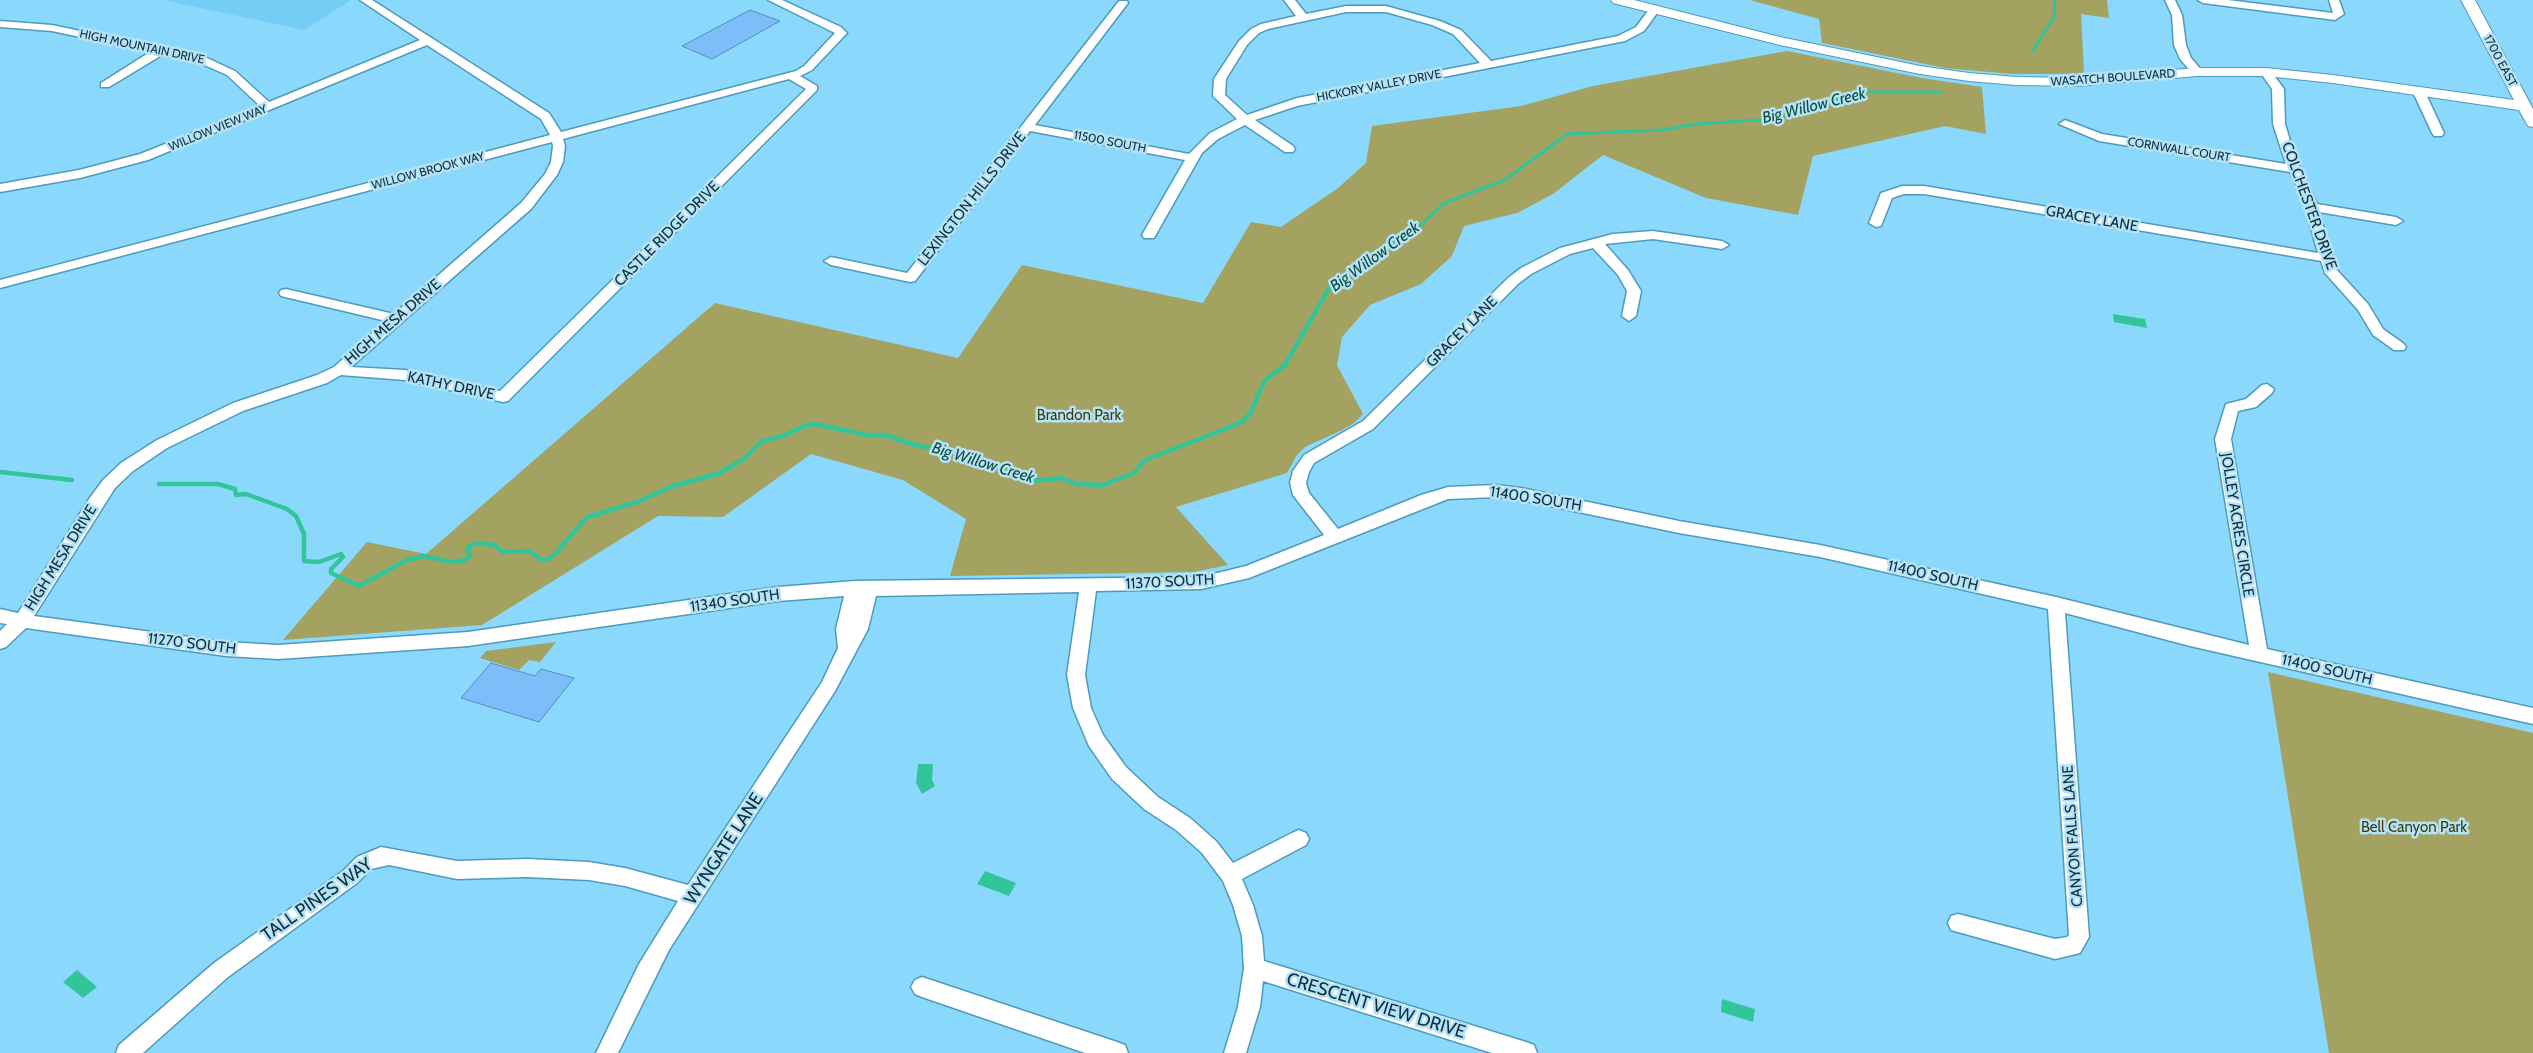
<!DOCTYPE html>
<html>
<head>
<meta charset="utf-8">
<style>
  body { margin:0 }
  canvas { display:block; background:#8ad9fc }
</style>
</head>
<body>
<canvas width="2533" height="1053"></canvas>
<script>
const c = document.querySelector('canvas').getContext('2d');
c.lineJoin = 'round';
function fillPath(path, color) {
  c.fillStyle = color;
  c.fill(path, 'evenodd');
}
function shape(rows) {
  const path = new Path2D();
  for (const r of rows) {
    path.moveTo(r[0], r[1]);
    for (let i = 2; i < r.length; i += 2) path.lineTo(r[i], r[i + 1]);
  }
  return path;
}
function stroke(path, color, width, dash) {
  c.strokeStyle = color;
  c.lineWidth = width;
  c.lineCap = dash ? 'butt' : 'round';
  c.setLineDash(dash || []);
  c.stroke(path);
}
function write(font, color, halo, rows, align = 'center') {
  c.font = font + ' Cabin,sans-serif';
  c.lineWidth = 5;
  c.setLineDash([]);
  c.textBaseline = 'middle';
  c.strokeStyle = halo;
  c.fillStyle = color;
  for (const [text, x, y, turn = 0] of rows) {
    c.save();
    c.translate(x, y);
    c.rotate((+turn || 0) * Math.PI / 180);
    c.textAlign = isNaN(turn) ? turn : align;
    if (halo) c.strokeText(text, 0, 0);
    c.fillText(text, 0, 0);
    c.restore();
  }
}
const built = shape([
  [163,0,351,0,304,30]
]);
const green = shape([
  [1750,0,2107,0,2109,18,2081,14,2084,74,2011,74,1945,68,1822,43,1819,19],
  [1787,51,1922,78,1982,87,1986,134,1945,126,1813,156,1798,215,1706,198,1603,155,1553,194,1517,213,1464,226,1452,256,1421,284,1370,305,1342,337,1337,365,1363,414,1354,423,1340,431,1305,447,1297,455,1287,473,1176,507,1228,565,1194,572,950,576,966,519,903,480,811,454,723,517,658,516,482,625,283,640,367,542,426,554,715,303,958,358,1022,265,1203,303,1251,222,1281,227,1338,188,1366,163,1372,126,1521,106,1593,86],
  [556,642,540,662,529,660,519,670,480,658,486,651],
  [2268,672,2533,733,2533,1053,2329,1053]
]);
const water = shape([
  [2113,314,2145,319,2147,328,2114,322],
  [918,764,933,764,932,780,935,786,922,794,916,783],
  [985,871,1016,883,1009,896,977,884],
  [77,970,97,987,83,998,63,982],
  [1722,999,1755,1009,1753,1022,1721,1012]
]);
const streamFar1 = shape([
  [2032,52,2054,17,2055,0],
  [1350,273,1422,224,1444,203,1505,180,1567,134,1661,130,1696,124,1771,119,1861,92,1941,92]
]);
const stream = shape([
  [0,472,72,480],
  [159,484,218,484,235,489,236,495,246,494,287,509,296,516,304,534,304,561,319,562,341,554,343,557,331,569,331,573,359,586,407,560,424,556,451,562,465,560,470,556,467,548,477,543,495,545,502,552,530,551,540,559,547,560,556,553,587,517,637,502,673,486,717,474,744,459,762,441,783,436,806,425,815,424,867,435,886,435,912,444,969,457,1032,481,1061,478,1076,484,1103,485,1134,473,1145,460,1240,423,1250,414,1265,380,1285,365,1329,288,1352,272]
]);
const building = shape([
  [750,10,780,21,712,59,682,46,750,10],
  [491,663,535,676,541,669,574,678,539,722,461,698,491,663]
]);
const minor = shape([
  [360,0,372,0,549,113,561,132,796,71,804,66,835,33,768,0,782,0,841,27,847,33,812,70,800,76,817,86,817,90,508,401,503,402,405,380,341,375,327,383,243,411,167,448,133,471,115,488,34,616,226,642,278,645,468,632,778,587,855,581,1201,577,1246,566,1324,535,1293,495,1290,483,1293,471,1304,455,1363,421,1508,278,1521,268,1560,248,1613,234,1653,231,1722,241,1729,245,1722,249,1653,239,1605,244,1628,270,1641,291,1636,316,1629,321,1622,316,1627,291,1618,275,1593,248,1570,254,1531,274,1518,284,1373,429,1314,463,1309,472,1306,483,1309,493,1338,529,1421,495,1448,487,1496,485,1521,488,1679,521,1820,545,2056,597,2249,645,2215,439,2226,404,2246,399,2262,385,2267,384,2274,389,2272,393,2256,407,2238,411,2231,439,2267,649,2533,708,2533,724,2190,646,2065,613,2089,937,2080,953,2055,959,1958,932,1951,930,1948,923,1951,916,1958,914,2055,939,2067,937,2069,935,2048,609,1820,557,1679,533,1521,500,1496,497,1448,499,1249,578,1201,589,1096,591,1085,675,1091,708,1103,735,1126,767,1158,797,1190,818,1216,841,1233,863,1292,833,1299,830,1306,833,1309,839,1306,845,1242,879,1253,905,1262,936,1264,961,1526,1042,1534,1045,1537,1053,1492,1053,1263,981,1260,1007,1246,1053,1224,1053,1238,1007,1244,968,1242,936,1233,905,1223,881,1202,853,1176,830,1144,809,1112,779,1089,746,1073,708,1067,675,1079,592,876,596,868,629,835,691,669,950,618,1053,596,1053,639,964,678,901,625,886,589,880,527,877,457,879,389,865,371,869,357,883,228,977,143,1053,116,1053,119,1045,214,963,343,871,357,857,381,847,457,861,527,859,589,862,625,868,688,885,822,682,838,648,836,629,844,596,778,601,468,646,278,659,226,656,26,628,6,647,0,649,0,631,7,624,0,623,0,609,18,613,89,499,103,480,121,463,157,440,233,403,317,375,334,367,386,321,281,296,279,293,281,290,286,289,394,314,521,203,545,174,551,162,553,146,552,142,0,288,0,280,550,135,541,119,427,45,148,160,80,178,0,192,0,184,79,170,140,154,260,106,227,75,200,63,162,55,109,87,101,87,101,83,150,52,52,31,0,27,0,21,52,25,207,58,235,71,269,102,420,40,360,0],
  [789,79,806,89,500,391,405,370,351,367,531,209,557,175,563,162,565,146,563,139,789,79],
  [1284,0,1295,0,1306,14,1346,6,1386,6,1440,21,1461,30,1491,61,1618,36,1636,27,1651,7,1655,6,1660,9,1644,31,1625,41,1297,106,1255,120,1293,146,1295,149,1293,152,1285,152,1245,125,1218,139,1202,153,1154,238,1144,238,1142,235,1185,160,1030,131,915,281,910,282,831,265,824,261,831,257,907,273,1119,1,1127,1,1128,3,1035,125,1189,154,1210,133,1237,119,1213,96,1214,79,1239,41,1251,29,1261,24,1296,16,1284,0],
  [1346,12,1386,12,1432,25,1453,34,1480,63,1297,98,1247,115,1225,95,1226,79,1247,45,1259,33,1268,29,1346,12],
  [2165,0,2175,0,2182,15,2186,45,2191,58,2203,72,2201,74,2193,74,2180,59,2174,45,2172,15,2165,0],
  [2198,0,2228,0,2333,13,2329,0,2339,0,2344,14,2335,20,2203,3,2198,0],
  [2266,69,2270,70,2284,89,2285,124,2295,157,2317,204,2396,217,2403,221,2396,225,2319,212,2336,269,2368,304,2383,329,2404,344,2406,347,2404,350,2394,350,2373,335,2358,310,2325,273,2321,261,1924,194,1904,194,1892,198,1881,226,1876,227,1869,223,1881,193,1902,186,1924,186,2318,253,2302,196,2290,172,2099,141,2059,124,2065,120,2102,134,2286,164,2273,124,2272,89,2260,72,2266,69],
  [2419,88,2425,92,2444,133,2442,136,2434,136,2432,133,2413,92,2419,88],
  [922,977,1117,1042,1125,1045,1128,1053,1085,1053,922,997,915,994,911,987,915,980,922,977]
]);
const major = shape([
  [1611,0,1634,0,1780,37,1920,66,1969,73,2016,77,2076,78,2197,68,2266,68,2333,75,2514,100,2461,0,2475,0,2533,109,2533,127,2528,126,2519,110,2333,83,2266,76,2197,76,2076,86,2016,85,1969,81,1920,74,1780,45,1613,3,1611,0]
]);
const farStreetnames = [
  ["HIGH MOUNTAIN DRIVE",142,47,12],
  ["1700 EAST",2500,61,62],
  ["WASATCH BOULEVARD",2113,78,-4],
  ["HICKORY VALLEY DRIVE",1379,86,-11],
  ["WILLOW VIEW WAY",218,128,-22],
  ["11500 SOUTH",1110,142,11],
  ["CORNWALL COURT",2179,150,9],
  ["WILLOW BROOK WAY",428,171,-15]
];
const streetNames = [
  ["LEXINGTON HILLS DRIVE",972,199,-52],
  ["COLCHESTER DRIVE",2309,206,70],
  ["GRACEY LANE",2092,219,10],
  ["CASTLE RIDGE DRIVE",667,234,-45],
  ["HIGH MESA DRIVE",393,322,-41],
  ["GRACEY LANE",1462,332,-45],
  ["KATHY DRIVE",451,386,12],
  ["11400 SOUTH",1536,499,9],
  ["JOLLEY ACRES CIRCLE",2237,525,81],
  ["HIGH MESA DRIVE",61,558,-58],
  ["11400 SOUTH",1933,576,13],
  ["11370 SOUTH",1170,582,-3],
  ["11340 SOUTH",735,601,-8],
  ["11270 SOUTH",192,644,7],
  ["11400 SOUTH",2327,670,13],
  ["CANYON FALLS LANE",2073,836,-94]
];
const parkNames = [
  ["Brandon Park",1079,416],
  ["Bell Canyon Park",2414,828]
];
const waterNames = [
  ["Big Willow Creek",1814,106,-14],
  ["Big Willow Creek",1375,257,-36],
  ["Big Willow Creek",983,463,17]
];
const nearStreetnames = [
  ["WYNGATE LANE",724,849,-57],
  ["TALL PINES WAY",317,900,-35],
  ["CRESCENT VIEW DRIVE",1376,1006,17]
];
fillPath(built, '#74cdf4');
fillPath(green, '#a3a261');
fillPath(water, '#31c599');
stroke(streamFar1, '#31c599', 3);
stroke(stream, '#31c599', 4.5);
fillPath(building, '#7cbdfa');
stroke(building, '#598cbc', 1);
stroke(minor, '#4c9bbb', 3);
stroke(major, '#4c9bbb', 2);
fillPath(minor, '#fff');
fillPath(major, '#fff');
write('12px', '#0d2f3c', '#b5e2f6', farStreetnames);
write('15px', '#0d2f3c', '#b5e2f6', streetNames);
write('15px', '#3e3c0b', '#b5e2f6', parkNames);
write('italic 16px', '#0f4a38', '#b5e2f6', waterNames);
write('18px', '#0d2f3c', '#b5e2f6', nearStreetnames);
</script>
</body>
</html>
